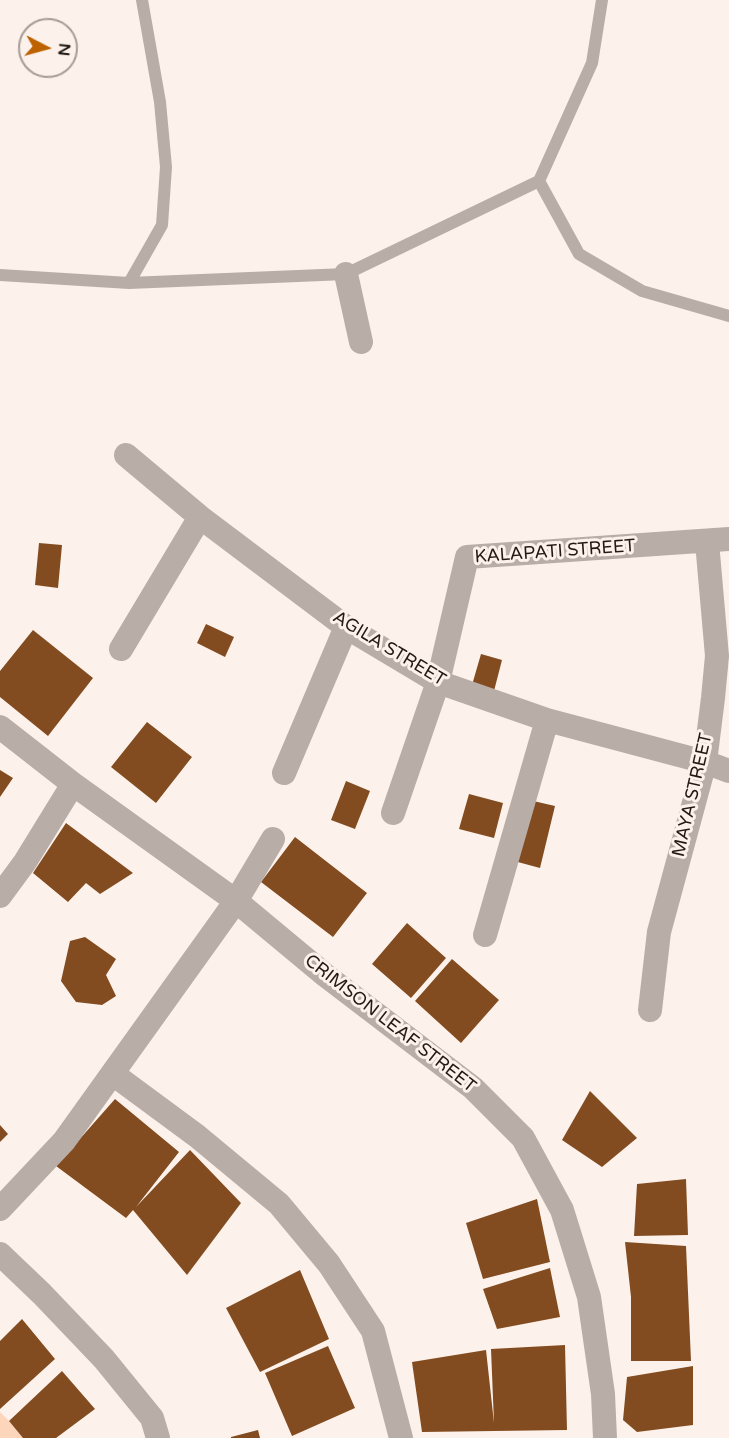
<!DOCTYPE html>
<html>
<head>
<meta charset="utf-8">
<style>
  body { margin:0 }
  #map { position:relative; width:729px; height:1438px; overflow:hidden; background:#fcf2eb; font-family:"Varela Round",sans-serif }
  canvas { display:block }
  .north { position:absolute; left:18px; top:18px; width:60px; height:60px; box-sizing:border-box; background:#fcf2eb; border:2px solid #a59c95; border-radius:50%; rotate:96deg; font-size:16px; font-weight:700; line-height:24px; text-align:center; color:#231a15 }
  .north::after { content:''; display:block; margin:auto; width:21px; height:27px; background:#bc6200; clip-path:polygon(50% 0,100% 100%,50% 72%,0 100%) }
</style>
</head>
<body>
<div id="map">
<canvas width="729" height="1438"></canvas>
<div class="north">N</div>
</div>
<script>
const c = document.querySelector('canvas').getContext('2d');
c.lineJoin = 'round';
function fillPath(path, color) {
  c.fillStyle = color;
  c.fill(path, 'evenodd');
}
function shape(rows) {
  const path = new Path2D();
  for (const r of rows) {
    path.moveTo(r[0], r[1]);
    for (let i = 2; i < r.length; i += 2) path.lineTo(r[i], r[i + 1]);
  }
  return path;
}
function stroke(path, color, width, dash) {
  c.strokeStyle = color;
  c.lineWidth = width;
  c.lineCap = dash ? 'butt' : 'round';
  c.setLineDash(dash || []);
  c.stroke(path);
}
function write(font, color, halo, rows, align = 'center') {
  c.font = font + ' "Varela Round",sans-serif';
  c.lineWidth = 6;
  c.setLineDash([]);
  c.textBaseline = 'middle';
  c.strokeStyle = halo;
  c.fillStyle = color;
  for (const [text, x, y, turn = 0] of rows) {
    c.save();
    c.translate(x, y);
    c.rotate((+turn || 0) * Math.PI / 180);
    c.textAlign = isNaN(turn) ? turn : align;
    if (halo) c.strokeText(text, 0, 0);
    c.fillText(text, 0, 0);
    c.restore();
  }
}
const green = shape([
  [0,1412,9,1421,23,1438,0,1438]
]);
const building = shape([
  [39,543,62,545,58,588,35,585],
  [206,624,234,637,225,657,197,643],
  [33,630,93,678,48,736,0,697,0,671],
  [481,654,502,660,494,691,472,685],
  [147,722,192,757,156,803,111,767],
  [0,770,13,778,0,797],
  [346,781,370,791,355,829,331,820],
  [469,794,503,803,494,838,459,829],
  [529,800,555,806,540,868,514,861],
  [66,823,133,873,100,894,86,883,68,902,33,873],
  [295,837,367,893,333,937,261,882],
  [407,923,446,958,411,998,372,964],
  [85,937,116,959,106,975,116,996,102,1005,76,1002,61,981,70,941],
  [452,959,499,1000,461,1043,415,1001],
  [590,1091,637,1138,602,1167,562,1140],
  [115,1099,179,1152,136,1207,190,1150,241,1203,187,1275,133,1210,126,1218,56,1166],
  [0,1125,8,1134,0,1142],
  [686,1179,688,1235,634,1236,637,1184],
  [537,1199,550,1262,483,1279,466,1223],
  [625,1242,686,1246,691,1361,631,1361,631,1297],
  [550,1268,560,1317,497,1329,483,1289],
  [300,1270,329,1339,260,1372,226,1308],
  [22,1319,55,1359,0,1409,0,1341],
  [565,1345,567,1430,422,1432,412,1362,486,1350,494,1423,491,1349],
  [328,1346,355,1408,292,1436,265,1373],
  [693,1366,693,1425,637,1432,623,1420,627,1377],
  [62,1371,95,1409,56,1438,23,1438,9,1421],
  [258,1430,260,1438,231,1438,231,1437]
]);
const lane = shape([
  [539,181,579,254,642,291,729,316],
  [0,275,129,283,346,274,539,181,592,63,602,0],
  [129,283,162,225,166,167,160,102,142,0]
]);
const street = shape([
  [346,274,361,342],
  [126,455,200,517,346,627,438,682,547,720,705,762,729,771],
  [121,649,200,517],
  [0,727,73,784,236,901,325,975,473,1088,523,1138,562,1210,589,1297,603,1394,605,1438],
  [284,773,346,627],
  [393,813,438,682,467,557,729,539],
  [0,896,25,862,73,784],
  [485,935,547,720],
  [650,1010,659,932,705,762,713,698,717,656,707,542],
  [113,1074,197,1136,279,1204,329,1264,373,1331,401,1438],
  [0,1209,64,1141,236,901,273,839],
  [0,1254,42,1294,104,1359,152,1418,158,1438]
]);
const streetNames = [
  ["KALAPATI STREET",555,552,-4],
  ["AGILA STREET",389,649,31],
  ["MAYA STREET",693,795,-77],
  ["CRIMSON LEAF STREET",390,1024,38]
];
fillPath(green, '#fcd5ba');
fillPath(building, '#834c20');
stroke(lane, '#b8aea7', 12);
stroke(street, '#b8aea7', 24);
write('18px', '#231a15', '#fcf2eb', streetNames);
</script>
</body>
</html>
